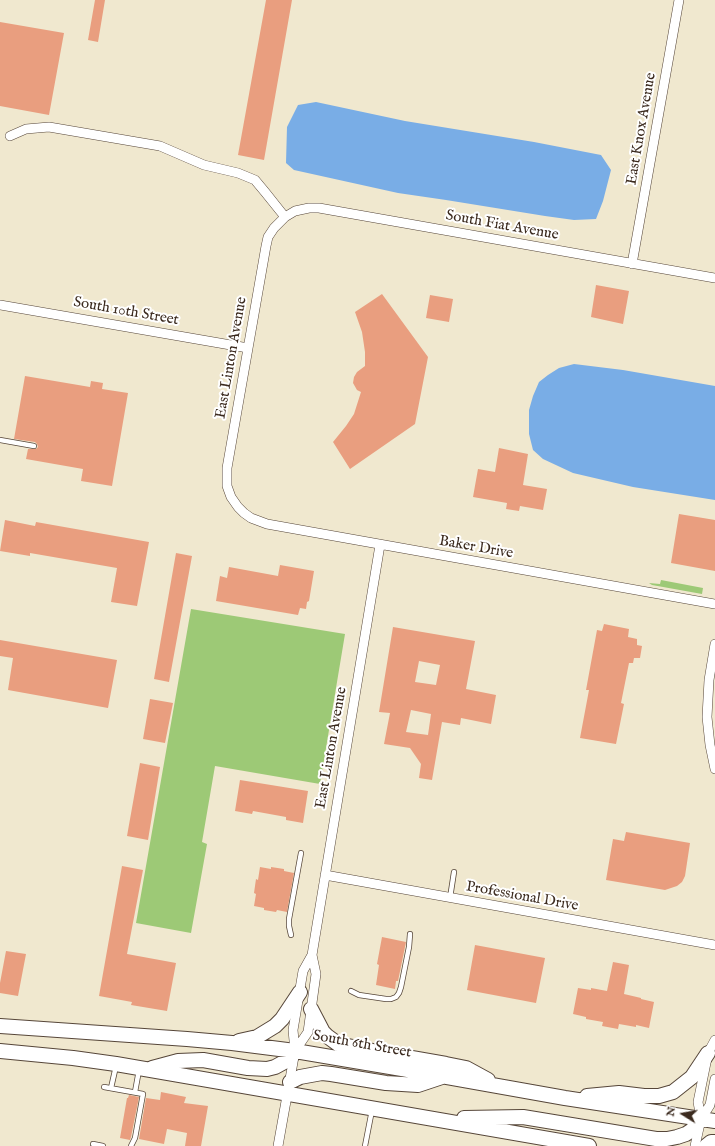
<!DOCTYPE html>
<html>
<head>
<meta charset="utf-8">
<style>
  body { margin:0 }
  #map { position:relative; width:715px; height:1146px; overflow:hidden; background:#f0e8cf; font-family:"IM FELL English",serif }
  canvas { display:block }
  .north { position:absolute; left:663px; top:1094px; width:40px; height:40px; -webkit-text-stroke:3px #fff; paint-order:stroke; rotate:281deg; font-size:11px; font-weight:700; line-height:16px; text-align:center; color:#3b2a1e }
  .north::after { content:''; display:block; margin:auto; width:14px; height:18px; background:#3b2a1e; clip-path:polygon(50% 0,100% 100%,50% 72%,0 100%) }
</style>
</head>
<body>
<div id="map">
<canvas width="715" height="1146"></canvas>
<div class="north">N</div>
</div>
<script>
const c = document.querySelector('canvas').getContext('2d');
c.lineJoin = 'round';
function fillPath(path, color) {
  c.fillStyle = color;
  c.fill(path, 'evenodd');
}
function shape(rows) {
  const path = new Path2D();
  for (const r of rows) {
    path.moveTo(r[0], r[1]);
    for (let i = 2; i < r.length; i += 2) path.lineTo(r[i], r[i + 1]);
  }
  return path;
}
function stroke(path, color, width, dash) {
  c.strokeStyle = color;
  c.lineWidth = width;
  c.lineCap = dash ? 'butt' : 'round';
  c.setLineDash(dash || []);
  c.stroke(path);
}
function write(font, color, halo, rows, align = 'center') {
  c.font = font + ' "IM FELL English",serif';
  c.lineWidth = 4;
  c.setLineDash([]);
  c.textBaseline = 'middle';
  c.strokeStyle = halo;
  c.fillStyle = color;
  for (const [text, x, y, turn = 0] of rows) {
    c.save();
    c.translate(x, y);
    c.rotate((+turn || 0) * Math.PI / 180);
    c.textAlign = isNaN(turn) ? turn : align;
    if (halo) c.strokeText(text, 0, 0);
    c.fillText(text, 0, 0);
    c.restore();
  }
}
const green = shape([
  [661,580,703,588,702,594,652,585,649,583,660,584],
  [191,609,345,634,320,784,215,766,202,842,207,844,191,933,136,923]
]);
const water = shape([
  [316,102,405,121,534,142,601,155,611,170,603,201,596,219,574,220,545,216,446,200,398,193,294,170,286,163,287,127,298,105],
  [574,364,623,370,715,386,715,500,633,487,573,473,543,459,533,450,529,434,529,410,533,396,539,382,548,375,559,368]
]);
const building = shape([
  [95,0,105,0,98,42,88,40],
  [266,0,292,0,264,160,238,155],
  [0,22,64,33,49,115,0,106],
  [596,285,629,291,623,324,591,317],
  [382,294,428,357,415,424,350,469,333,442,346,426,354,414,361,392,357,390,353,383,354,377,357,372,365,366,365,352,362,332,355,312],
  [430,295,453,299,449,322,426,318],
  [25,376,90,387,91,381,103,383,102,389,128,393,112,486,81,481,83,469,26,459,28,449,36,449,38,447,37,444,35,442,14,439],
  [499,448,528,454,523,485,547,489,543,510,520,506,519,511,506,509,507,503,473,497,478,469,495,472],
  [679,514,715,520,715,571,671,563],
  [5,520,35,526,36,522,149,542,137,606,111,602,117,568,30,553,30,556,0,551],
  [176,553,192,556,169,682,154,679],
  [280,565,314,571,309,601,307,602,306,609,300,608,298,615,216,601,220,576,227,578,229,567,278,576],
  [604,624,629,629,628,637,637,639,637,645,642,646,640,658,634,658,633,663,629,663,621,703,624,704,616,744,580,738,589,690,586,690,597,630,602,631],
  [393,627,475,641,466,689,496,695,491,724,461,718,460,725,442,722,432,780,419,778,421,764,410,748,384,744,390,713,379,712],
  [419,661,440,665,436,685,415,682],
  [411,710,431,714,428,735,406,732],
  [0,640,117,660,108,708,8,690,13,658,0,656],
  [150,699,173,703,165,743,143,739],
  [140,763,160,767,148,840,127,836],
  [240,780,308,791,303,823,286,820,286,817,253,811,252,814,235,811],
  [626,832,690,843,685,876,682,882,677,886,665,890,606,880,613,839,624,841],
  [122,866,143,870,127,954,176,963,167,1011,131,1005,132,1002,99,996],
  [260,867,271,869,271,867,284,869,284,871,294,873,287,912,277,910,276,912,264,910,264,908,254,906,256,894,254,893,256,879,258,880],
  [382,937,406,942,398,981,396,981,395,989,376,985,379,965,377,964],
  [475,945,545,958,536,1003,467,990],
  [6,951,26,954,18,996,0,993,0,983],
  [613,962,629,965,624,994,641,998,641,999,654,1002,649,1028,636,1025,636,1027,619,1024,618,1029,602,1026,603,1022,586,1019,586,1017,573,1014,578,988,591,990,591,988,607,991],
  [161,1092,186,1097,184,1103,208,1106,201,1146,185,1146,187,1133,167,1129,164,1144,139,1139,146,1098,160,1100],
  [129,1095,139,1097,131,1137,130,1140,120,1138,127,1098,128,1098]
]);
const lane = shape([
  [0,440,34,446],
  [450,898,454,872],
  [291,935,289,926,289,919,301,853],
  [351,991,359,995,386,999,391,999,396,997,399,993,401,987,409,947,410,934],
  [104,1087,143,1094,135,1138,131,1146],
  [111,1088,116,1066],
  [135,1092,139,1070],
  [93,1144,103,1146],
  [365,1146,372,1110]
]);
const street = shape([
  [10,136,26,129,49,127,160,146,204,165,238,173,255,180,265,192,285,217],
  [632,264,679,0],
  [715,278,319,208,309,208,295,211,285,217,274,228,268,237,266,246,227,468,227,486,231,497,238,507,244,513,251,518,267,524,715,604],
  [0,305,248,348],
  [715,644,709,680,707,717,710,745,715,769],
  [325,875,715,945],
  [295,1051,308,1032,316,974,312,955],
  [701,1119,698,1102,708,1053,715,1040],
  [278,1146,295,1051,293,1030,303,971,312,955,380,545],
  [695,1146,701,1119,710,1105,715,1079]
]);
const primary = shape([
  [311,1009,323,1032,327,1036,338,1044,383,1053,446,1064,466,1068,488,1080],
  [0,1026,187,1039,232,1043,295,1051,402,1069,565,1098,715,1121],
  [239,1041,257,1037,275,1026,282,1019,300,992],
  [0,1051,73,1058,116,1064,589,1146],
  [152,1068,178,1061,203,1060,248,1068,267,1069,275,1067,286,1061,291,1057,295,1051],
  [290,1082,300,1077,322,1073,331,1074,386,1083,418,1085,442,1077],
  [587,1096,619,1093,644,1096,659,1096,673,1092,692,1077,708,1053],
  [464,1118,523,1117,656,1139,667,1139,677,1137,686,1134,692,1130,701,1119],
  [706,1146,711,1142,715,1142]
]);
const streetNames = [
  ["East Knox Avenue",642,129,-80],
  ["South Fiat Avenue",502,226,10],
  ["South 10th Street",126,312,10],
  ["East Linton Avenue",232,358,-80],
  ["Baker Drive",476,548,10],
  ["East Linton Avenue",332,748,-80],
  ["Professional Drive",522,897,10],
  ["South 6th Street",362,1045,10]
];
fillPath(green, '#9dc976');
fillPath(water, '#79ade6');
fillPath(building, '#e99e7f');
stroke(lane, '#564639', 6);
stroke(street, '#564639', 10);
stroke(primary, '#564639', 16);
stroke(lane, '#fff', 4.5);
stroke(street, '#fff', 9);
stroke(primary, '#fff', 14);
write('15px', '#3b2a1e', '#fff', streetNames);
</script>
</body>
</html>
